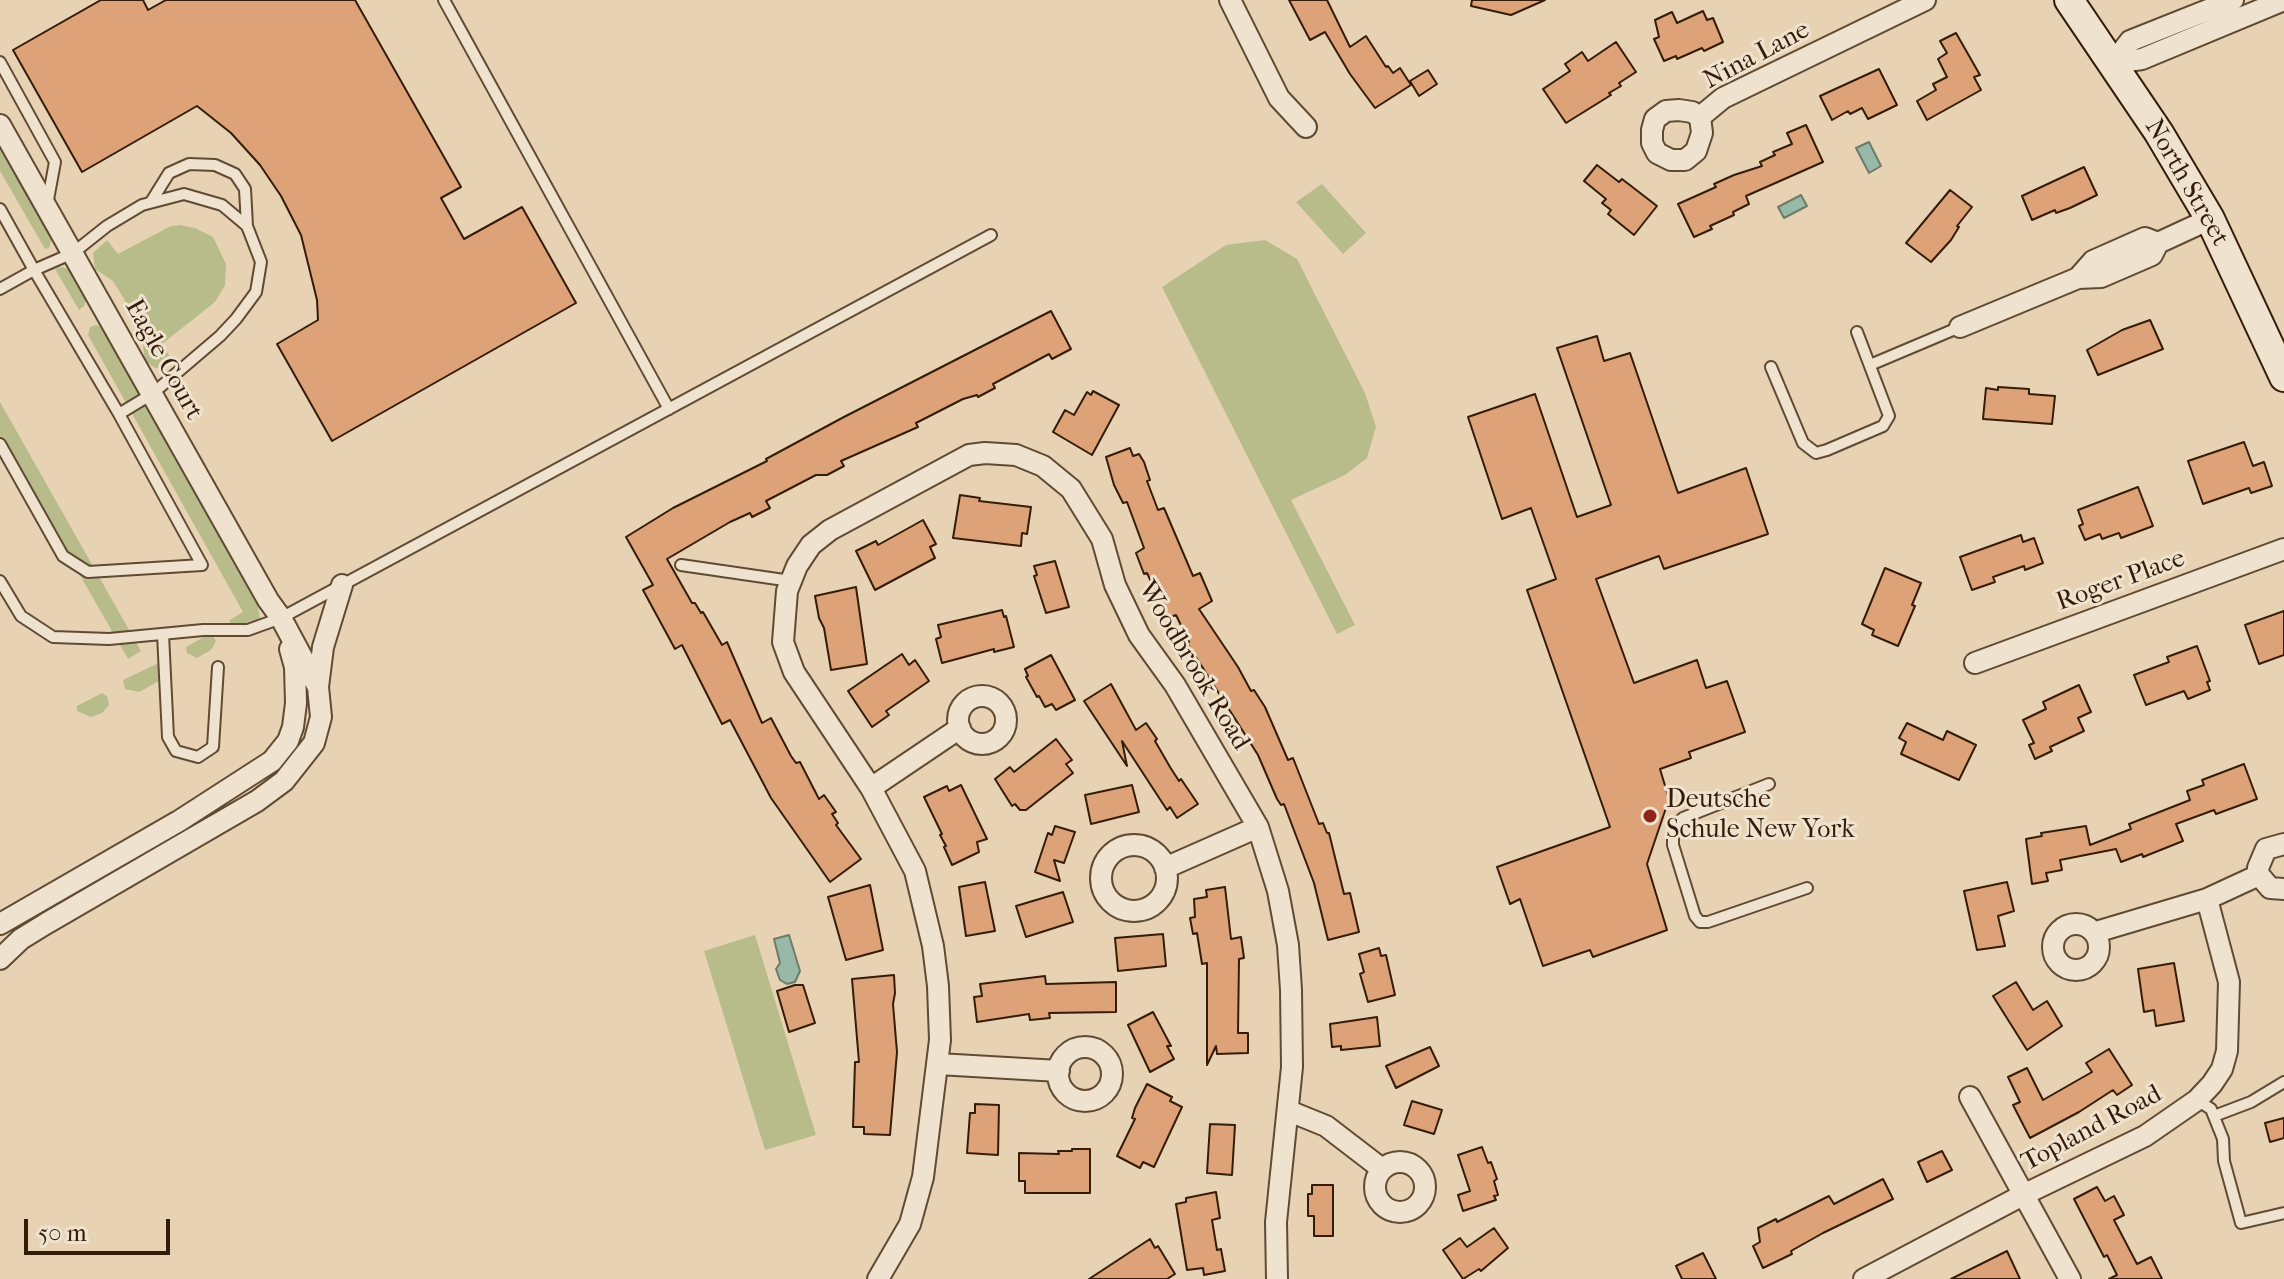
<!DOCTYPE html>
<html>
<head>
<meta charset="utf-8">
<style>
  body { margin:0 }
  #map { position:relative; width:2284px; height:1279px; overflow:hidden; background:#e7d3b3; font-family:"IM FELL French Canon",serif }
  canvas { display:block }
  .scale { position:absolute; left:24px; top:1219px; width:146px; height:36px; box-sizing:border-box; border:4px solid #341c09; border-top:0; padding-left:10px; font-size:24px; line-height:28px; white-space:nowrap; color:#341c09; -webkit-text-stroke:6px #efe2ce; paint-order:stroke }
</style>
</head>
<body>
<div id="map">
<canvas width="2284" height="1279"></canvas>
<div class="scale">50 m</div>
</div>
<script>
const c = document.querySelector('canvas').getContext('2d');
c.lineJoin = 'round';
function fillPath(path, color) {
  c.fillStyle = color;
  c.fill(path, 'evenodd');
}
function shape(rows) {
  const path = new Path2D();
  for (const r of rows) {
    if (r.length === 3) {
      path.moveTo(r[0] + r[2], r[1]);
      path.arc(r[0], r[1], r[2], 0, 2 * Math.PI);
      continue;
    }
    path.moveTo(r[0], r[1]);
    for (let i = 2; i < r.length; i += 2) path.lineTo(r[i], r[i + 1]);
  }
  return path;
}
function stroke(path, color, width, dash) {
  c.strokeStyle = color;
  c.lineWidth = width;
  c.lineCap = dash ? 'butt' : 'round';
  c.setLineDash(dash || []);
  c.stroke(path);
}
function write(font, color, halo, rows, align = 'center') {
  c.font = font + ' "IM FELL French Canon",serif';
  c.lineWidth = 6;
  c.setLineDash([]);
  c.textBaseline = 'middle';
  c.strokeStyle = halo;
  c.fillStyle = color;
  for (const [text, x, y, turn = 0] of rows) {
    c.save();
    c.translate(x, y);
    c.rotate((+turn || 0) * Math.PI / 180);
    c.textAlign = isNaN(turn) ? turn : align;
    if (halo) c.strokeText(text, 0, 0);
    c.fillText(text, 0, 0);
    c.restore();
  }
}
const green = shape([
  [0,148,52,238,49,248,45,249,0,171],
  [1322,184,1366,233,1343,254,1296,202],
  [180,225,195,228,213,237,226,264,225,285,215,302,162,344,173,362,164,368,155,368,145,361,141,329,137,320,113,281,95,269,93,253,107,240,118,254,171,226],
  [1265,240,1297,259,1365,393,1376,427,1367,458,1345,475,1291,500,1355,625,1337,634,1162,287,1226,245],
  [62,267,68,269,86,300,84,306,79,310,55,269],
  [96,325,103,328,258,605,260,620,255,627,230,626,230,620,243,612,88,335,90,327],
  [0,402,141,651,128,659,0,436],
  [211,633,216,641,211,650,197,658,187,653,186,647],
  [165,660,170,666,168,676,139,692,125,689,123,680],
  [102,693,107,696,109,705,102,713,91,717,77,711,77,706],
  [755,935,816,1135,765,1150,704,951]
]);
const water = shape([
  [1869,142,1881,166,1869,173,1856,148,1869,142],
  [1801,195,1807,206,1784,218,1778,207,1801,195],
  [789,935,800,971,795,982,787,984,780,980,776,969,780,963,774,939,789,935]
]);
const building = shape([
  [101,0,143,0,148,10,166,0,355,0,461,187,441,198,464,239,522,207,576,303,332,441,277,344,318,320,317,300,301,235,281,196,260,165,231,133,197,106,82,172,13,50,101,0],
  [1289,0,1327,0,1350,47,1366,36,1386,67,1388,66,1393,73,1400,68,1411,85,1375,108,1350,74,1325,32,1310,40,1289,0],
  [1472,0,1545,0,1511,15,1471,6,1472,0],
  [1703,11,1707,20,1713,18,1723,42,1704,51,1702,48,1677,59,1676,56,1664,61,1654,39,1659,37,1655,20,1672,12,1677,23,1703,11],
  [1956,33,1980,75,1974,77,1981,90,1927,120,1917,101,1936,90,1933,84,1947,77,1938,59,1947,53,1940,41,1956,33],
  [1616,42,1636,72,1619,83,1621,86,1609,93,1611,95,1566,123,1543,89,1570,71,1565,64,1582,52,1588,61,1616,42],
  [1879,69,1897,105,1868,119,1862,108,1850,114,1848,111,1832,120,1820,96,1879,69],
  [1428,70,1437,84,1419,96,1410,81,1428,70],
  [1806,125,1823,162,1746,196,1749,204,1733,212,1734,215,1710,226,1712,229,1694,237,1678,204,1716,187,1714,184,1734,175,1762,166,1760,162,1775,155,1773,152,1792,144,1787,133,1806,125],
  [1597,165,1619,182,1622,179,1657,206,1634,235,1608,214,1611,210,1602,203,1606,199,1584,181,1597,165],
  [2084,167,2097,195,2070,208,2056,213,2055,210,2032,220,2022,196,2084,167],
  [1950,190,1972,207,1957,226,1959,227,1951,240,1931,262,1906,243,1950,190],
  [1051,311,1071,349,1052,359,1049,354,993,384,995,388,978,397,977,395,963,399,916,423,918,427,841,461,844,466,827,475,816,475,766,501,770,508,752,517,750,513,730,522,667,559,692,603,695,603,701,613,703,612,722,645,727,642,762,723,771,718,791,756,796,763,800,762,819,799,824,795,836,812,832,814,838,823,836,825,861,859,830,882,771,798,730,720,722,724,682,645,675,649,643,590,653,585,626,537,673,508,767,461,766,459,842,418,1051,311],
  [2150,320,2163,349,2098,375,2087,350,2122,330,2150,320],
  [1597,336,1604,361,1630,353,1678,493,1746,468,1768,534,1664,569,1659,556,1596,579,1634,683,1697,660,1706,688,1727,681,1745,732,1689,752,1691,758,1660,769,1669,799,1647,864,1667,930,1593,957,1590,950,1543,966,1520,899,1510,904,1497,867,1610,827,1527,590,1556,579,1531,508,1502,519,1468,417,1535,394,1577,517,1611,505,1557,348,1597,336],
  [1998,387,2029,389,2029,394,2055,396,2052,424,1983,419,1986,388,1998,390,1998,387],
  [1093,391,1119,405,1092,455,1053,432,1065,410,1074,415,1087,392,1091,395,1093,391],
  [2244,442,2253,466,2264,462,2272,486,2251,493,2249,488,2203,504,2188,461,2244,442],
  [1130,448,1133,456,1139,454,1144,462,1150,480,1147,481,1158,510,1164,508,1193,576,1200,573,1212,601,1199,609,1238,667,1251,691,1254,690,1265,707,1288,760,1293,758,1319,824,1323,823,1327,833,1329,833,1344,894,1350,893,1359,932,1328,940,1314,883,1284,804,1281,805,1277,799,1258,755,1187,643,1189,642,1176,615,1168,618,1147,573,1144,574,1136,553,1144,548,1127,502,1123,503,1114,485,1106,457,1130,448],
  [2138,487,2153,526,2121,538,2119,533,2102,539,2100,534,2085,540,2079,526,2083,524,2078,510,2138,487],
  [960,495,980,498,979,501,1031,507,1027,534,1022,533,1021,546,953,538,960,495],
  [923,520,936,544,930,547,935,558,875,590,856,551,876,541,878,545,923,520],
  [2021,535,2023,542,2034,538,2043,563,2025,570,2024,566,1993,577,1995,582,1972,590,1960,557,2021,535],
  [1055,561,1069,607,1046,613,1034,576,1037,575,1034,566,1055,561],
  [1885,568,1921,583,1912,605,1915,606,1898,646,1872,635,1874,630,1862,624,1885,568],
  [856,587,867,664,831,670,824,628,819,618,815,596,856,587],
  [1002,610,1004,617,1006,616,1014,647,994,652,994,649,942,663,936,639,941,637,938,625,1002,610],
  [2284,611,2284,655,2259,664,2245,625,2284,611],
  [2197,646,2210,681,2207,682,2210,690,2188,699,2184,691,2146,705,2134,675,2169,662,2167,657,2197,646],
  [902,654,909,665,915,660,929,681,886,711,889,715,872,727,848,691,902,654],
  [1051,655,1075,700,1056,710,1052,704,1045,707,1039,696,1037,697,1026,677,1028,676,1025,669,1051,655],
  [1111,684,1136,730,1146,723,1157,739,1155,741,1170,767,1179,781,1181,779,1198,804,1177,818,1170,807,1167,810,1122,741,1127,766,1084,701,1111,684],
  [2079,685,2091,712,2078,718,2084,731,2050,747,2052,751,2035,759,2029,745,2034,743,2023,720,2046,709,2043,702,2079,685],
  [1907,723,1943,740,1947,731,1976,745,1959,780,1901,754,1906,742,1899,738,1907,723],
  [1056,739,1072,760,1066,764,1073,773,1026,810,1020,810,1015,804,1012,806,995,779,1010,767,1014,772,1056,739],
  [2244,764,2257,799,2216,814,2214,810,2176,824,2183,841,2143,857,2142,854,2121,862,2116,849,2060,860,2062,870,2046,873,2048,881,2032,884,2026,839,2042,836,2041,833,2086,826,2090,845,2131,829,2129,824,2190,800,2187,791,2204,785,2202,780,2244,764],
  [961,785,987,839,977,842,979,852,952,865,944,847,946,846,940,835,942,834,924,797,947,786,949,791,961,785],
  [1132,785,1139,812,1091,824,1085,795,1132,785],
  [1055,826,1075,832,1064,863,1054,860,1060,881,1035,872,1048,833,1052,835,1055,826],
  [985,882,995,931,966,936,959,887,985,882],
  [2007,882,2014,911,1998,916,2005,946,1977,950,1964,891,2007,882],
  [870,885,883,950,846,960,828,897,870,885],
  [1225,887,1231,939,1241,937,1244,958,1239,959,1238,1033,1248,1033,1248,1053,1217,1054,1216,1046,1207,1065,1207,963,1202,964,1197,933,1193,934,1190,918,1195,917,1194,899,1207,897,1206,890,1225,887],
  [1063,892,1073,922,1026,937,1016,906,1063,892],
  [1163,934,1166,966,1118,971,1115,938,1163,934],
  [1379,948,1381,956,1386,955,1395,995,1368,1002,1360,974,1364,972,1359,954,1379,948],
  [2174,963,2184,1021,2156,1026,2154,1010,2144,1012,2138,969,2174,963],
  [894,975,895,993,893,1004,897,1052,890,1135,864,1134,864,1127,853,1127,855,1062,859,1062,852,979,894,975],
  [1045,976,1046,984,1116,982,1116,1012,1049,1013,1050,1018,1030,1020,1029,1014,977,1022,974,997,982,996,980,984,1045,976],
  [2016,982,2033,1010,2047,1001,2062,1026,2027,1050,1993,996,2016,982],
  [795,985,803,985,815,1023,789,1032,777,991,795,985],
  [1153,1012,1171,1046,1167,1046,1174,1059,1150,1072,1128,1025,1153,1012],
  [1377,1017,1380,1046,1341,1050,1341,1046,1332,1047,1330,1024,1377,1017],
  [1430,1047,1439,1066,1396,1088,1386,1066,1430,1047],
  [2109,1049,2132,1085,2117,1095,2113,1090,2079,1112,2030,1138,2013,1105,2020,1102,2008,1077,2027,1068,2043,1100,2092,1072,2086,1063,2109,1049],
  [1147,1084,1172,1097,1170,1101,1182,1107,1154,1167,1143,1162,1140,1168,1117,1156,1135,1119,1132,1118,1135,1108,1147,1084],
  [1412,1101,1442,1110,1434,1134,1404,1125,1412,1101],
  [975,1104,999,1105,998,1155,967,1153,970,1113,975,1113,975,1104],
  [2284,1118,2284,1138,2270,1142,2265,1123,2284,1118],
  [1210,1124,1235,1125,1232,1175,1207,1173,1210,1124],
  [1482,1147,1488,1163,1491,1162,1497,1179,1494,1181,1498,1195,1494,1196,1496,1200,1463,1211,1458,1195,1470,1191,1458,1155,1482,1147],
  [1072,1149,1090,1149,1090,1193,1025,1193,1025,1181,1019,1181,1019,1153,1059,1154,1058,1151,1072,1151,1072,1149],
  [1942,1151,1952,1170,1927,1182,1918,1162,1942,1151],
  [1883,1179,1893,1199,1823,1233,1791,1251,1792,1254,1763,1268,1753,1246,1760,1242,1758,1228,1776,1219,1777,1222,1829,1196,1834,1204,1883,1179],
  [1312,1185,1333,1185,1333,1236,1314,1236,1314,1216,1308,1216,1308,1194,1312,1194,1312,1185],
  [2097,1187,2105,1201,2114,1196,2124,1215,2114,1220,2137,1264,2151,1257,2162,1279,2109,1279,2117,1275,2107,1255,2104,1257,2074,1199,2097,1187],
  [1216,1192,1220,1218,1212,1220,1217,1250,1221,1249,1225,1271,1204,1275,1203,1268,1187,1270,1176,1204,1186,1202,1186,1198,1216,1192],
  [1494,1228,1508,1248,1481,1271,1479,1269,1463,1279,1443,1250,1460,1238,1467,1247,1494,1228],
  [1150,1239,1155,1248,1158,1246,1175,1274,1167,1279,1089,1279,1150,1239],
  [2007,1251,2020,1279,1951,1279,2007,1251],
  [1703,1253,1716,1279,1682,1279,1676,1266,1703,1253]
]);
const lane = shape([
  [444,0,669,409],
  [0,62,55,162,47,205],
  [151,202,169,173,189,164,215,165,235,174,245,189,247,226],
  [0,209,34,270,0,289],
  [1870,365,1960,327],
  [1771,367,1803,443,1816,453,1827,450,1883,426,1889,416,1857,332],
  [0,444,63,556,88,572,202,565,119,414,34,270,73,253,107,226,142,205,184,194,222,205,247,226,261,262,256,292,236,319,220,336,152,394,119,414],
  [681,565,791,581],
  [0,581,21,616,53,637,109,639,203,630,248,630,281,618,991,235],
  [163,634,168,737,176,751,198,757,213,747,218,667],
  [1769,784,1683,818,1676,824,1673,832,1673,845,1695,916,1700,922,1708,922,1807,888],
  [2197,1100,2211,1109,2223,1139,2224,1161,2241,1223,2284,1213],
  [2214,1116,2251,1102,2284,1082]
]);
const street = shape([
  [1230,0,1279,98,1306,127],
  [2113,63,2142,59,2284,0],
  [2113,63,2130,41,2233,0],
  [1679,110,1692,112,1700,117,1702,133,1696,151,1685,160,1671,160,1657,153,1652,143,1652,130,1655,119,1666,111,1679,110],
  [1700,117,1723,98,1925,0],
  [0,125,268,600,281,618,318,687],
  [2078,278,2093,261,2145,238,2158,243],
  [1960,327,2078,278,2101,277,2152,255,2158,243,2210,219],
  [1975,663,2284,549],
  [982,720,24],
  [871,788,960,728],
  [2284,844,2266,849,2258,868,2259,875,2270,888,2284,889],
  [1134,878,33],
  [1165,868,1258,827],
  [2076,947,23],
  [0,924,179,821,272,761,288,741,293,727,296,703,295,667,290,649],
  [2096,932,2207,899,2259,875],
  [0,959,21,939,47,923,257,801,284,781,314,743,321,717,318,687,323,647,342,585],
  [1085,1074,27],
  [938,1064,1059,1071],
  [1970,1097,2070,1279],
  [1289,1111,1326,1126,1382,1169],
  [1400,1187,25],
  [878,1279,910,1224,923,1177,940,1040,938,986,933,946,915,871,871,788,794,672,783,642,787,591,797,566,811,545,830,530,969,455,985,453,1016,455,1043,466,1071,489,1102,539,1115,585,1139,635,1175,685,1258,827,1278,891,1288,945,1291,990,1292,1067,1276,1222,1277,1279],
  [1864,1279,2023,1195,2145,1136,2197,1100,2212,1084,2222,1069,2227,1051,2229,982,2207,899]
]);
const secondary = shape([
  [2069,0,2159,133,2210,219,2284,377]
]);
const markers = [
  [1650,816,8,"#8f2418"]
];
const streetNames = [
  ["Nina Lane",1757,56,-28],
  ["North Street",2186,183,60],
  ["Eagle Court",163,360,61],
  ["Roger Place",2121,581,-20],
  ["Woodbrook Road",1193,666,59],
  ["Topland Road",2092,1129,-28]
];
const poiNames = [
  ["Deutsche",1666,801],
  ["Schule New York",1666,831]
];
fillPath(green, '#b8bc8b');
fillPath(water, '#98b9a8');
stroke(water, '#707a68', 2);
fillPath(building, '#dda278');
stroke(building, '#341c09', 2);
stroke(lane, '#614a34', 14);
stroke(street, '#614a34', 24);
stroke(secondary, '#341c09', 32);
stroke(lane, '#efe2ce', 10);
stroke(street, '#efe2ce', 20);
stroke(secondary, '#efe2ce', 28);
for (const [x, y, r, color] of markers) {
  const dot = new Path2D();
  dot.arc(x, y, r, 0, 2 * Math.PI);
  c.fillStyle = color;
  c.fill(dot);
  stroke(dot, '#efe2ce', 3);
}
write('26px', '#341c09', '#efe2ce', streetNames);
write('26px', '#341c09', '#efe2ce', poiNames, 'left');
</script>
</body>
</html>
